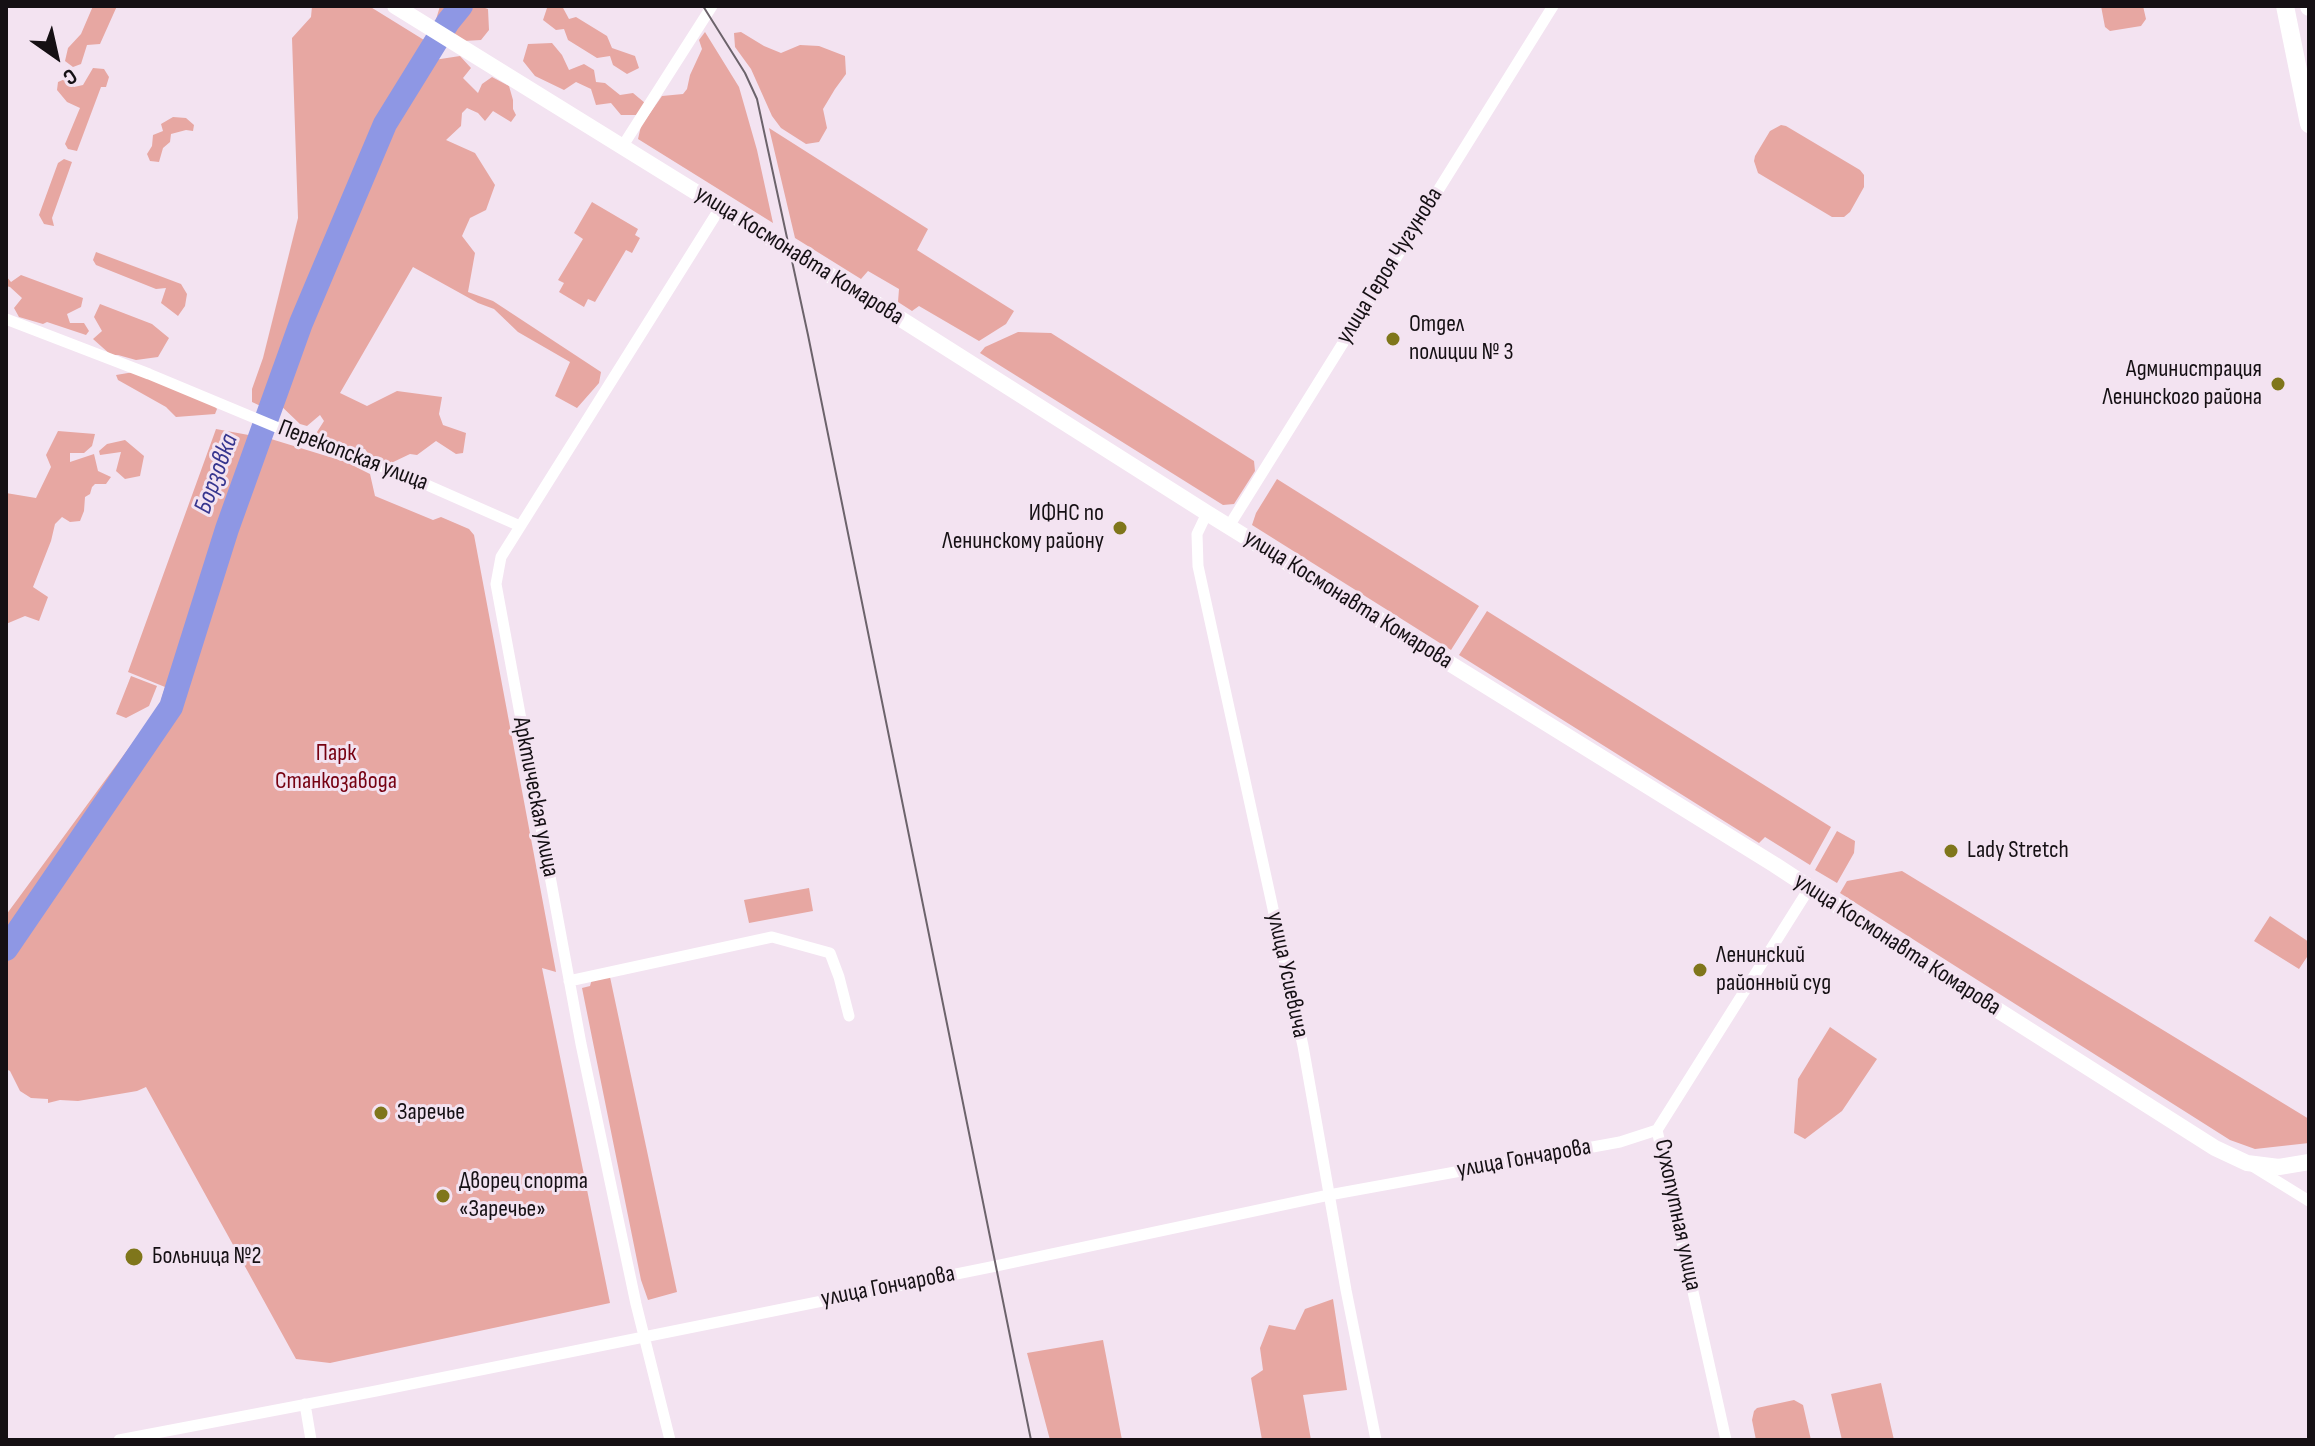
<!DOCTYPE html>
<html>
<head>
<meta charset="utf-8">
<style>
  body { margin:0 }
  #map { position:relative; width:2315px; height:1446px; overflow:hidden; background:#f3e3f1; font-family:"Sofia Sans Condensed",sans-serif }
  canvas { display:block }
  .frame { position:absolute; inset:0; border:8px solid #151014; pointer-events:none }
  .north { position:absolute; left:16px; top:16px; width:80px; height:80px; -webkit-text-stroke:6px #f3e3f1; paint-order:stroke; rotate:146deg; font-size:22px; font-weight:700; line-height:32px; text-align:center; color:#151014 }
  .north::after { content:''; display:block; margin:auto; width:28px; height:36px; background:#151014; clip-path:polygon(50% 0,100% 100%,50% 72%,0 100%) }
</style>
</head>
<body>
<div id="map">
<canvas width="2315" height="1446"></canvas>
<div class="frame"></div>
<div class="north">С</div>
</div>
<script>
const c = document.querySelector('canvas').getContext('2d');
c.lineJoin = 'round';
function fillPath(path, color) {
  c.fillStyle = color;
  c.fill(path, 'evenodd');
}
function shape(rows) {
  const path = new Path2D();
  for (const r of rows) {
    path.moveTo(r[0], r[1]);
    for (let i = 2; i < r.length; i += 2) path.lineTo(r[i], r[i + 1]);
  }
  return path;
}
function stroke(path, color, width, dash) {
  c.strokeStyle = color;
  c.lineWidth = width;
  c.lineCap = dash ? 'butt' : 'round';
  c.setLineDash(dash || []);
  c.stroke(path);
}
function write(font, color, halo, rows, align = 'center') {
  c.font = font + ' "Sofia Sans Condensed",sans-serif';
  c.lineWidth = 6;
  c.setLineDash([]);
  c.textBaseline = 'middle';
  c.strokeStyle = halo;
  c.fillStyle = color;
  for (const [text, x, y, turn = 0] of rows) {
    c.save();
    c.translate(x, y);
    c.rotate((+turn || 0) * Math.PI / 180);
    c.textAlign = isNaN(turn) ? turn : align;
    if (halo) c.strokeText(text, 0, 0);
    c.fillText(text, 0, 0);
    c.restore();
  }
}
const green = shape([
  [93,6,117,6,100,44,87,45,81,64,73,67,65,61,68,48,81,34],
  [312,6,369,6,424,40,423,50,434,60,460,56,471,68,463,78,478,93,482,84,492,77,509,86,513,100,513,109,516,115,511,122,493,111,485,121,478,113,467,108,462,113,461,126,446,140,475,153,495,185,486,210,470,218,462,236,475,253,468,292,493,301,601,372,599,383,577,408,555,396,570,362,518,332,494,309,478,303,413,267,340,393,367,406,397,391,442,397,439,414,443,425,466,433,463,453,456,454,436,441,417,455,410,454,389,464,371,458,365,449,339,447,318,439,317,432,324,421,320,415,307,426,300,424,277,402,266,403,267,409,252,402,252,389,263,358,298,218,292,38,311,17],
  [440,6,479,6,488,9,489,30,481,40,464,41,435,23],
  [562,6,569,19,576,17,607,36,612,48,635,56,639,68,627,74,613,65,610,56,597,58,568,40,564,29,556,30,543,20,547,8],
  [2101,6,2143,6,2146,19,2141,26,2110,31,2105,27],
  [705,32,739,87,757,150,773,223,638,139,641,126,662,96,683,94,687,89,690,75,702,49,699,40],
  [741,32,764,46,781,53,800,45,819,46,845,56,846,74,835,89,823,109,827,128,819,142,806,144,781,128,772,116,751,69,735,47,734,33],
  [552,43,562,55,569,70,584,64,594,70,596,82,605,83,620,95,633,93,645,103,637,115,621,115,611,103,596,105,591,89,576,82,564,90,535,76,523,61,528,44],
  [93,68,104,69,109,77,106,87,101,87,77,151,68,149,65,144,80,108,67,102,57,90,58,82,65,79,74,87,83,85],
  [173,117,186,118,194,125,193,131,186,130,171,134,170,142,163,148,159,162,150,161,147,154,152,146,153,135,163,131,161,124],
  [1781,125,1786,126,1860,170,1864,175,1864,187,1850,212,1844,217,1832,217,1758,173,1754,161,1755,156,1770,131],
  [769,128,928,229,917,250,1014,311,1006,324,979,341,919,306,912,311,898,302,899,289,868,271,861,279,795,238],
  [64,159,72,162,52,218,54,226,44,224,39,215,58,163],
  [592,202,638,229,635,235,640,238,632,253,626,250,595,302,588,299,584,307,559,292,564,283,558,280,583,239,574,233],
  [96,252,181,284,187,294,185,306,178,316,161,303,166,288,156,289,96,265,93,260],
  [21,275,83,298,81,307,67,314,70,323,84,323,89,331,86,335,47,322,43,324,19,317,14,308,22,298,10,287,6,286,6,276,11,282],
  [100,304,152,324,169,338,158,357,136,360,118,355,111,355,93,339,102,331,94,317],
  [1018,332,1051,333,1254,461,1255,471,1234,504,1223,505,980,353,985,347],
  [134,372,213,404,217,409,215,414,176,417,166,407,118,380,116,375],
  [216,429,254,436,269,443,271,439,346,462,370,474,375,496,433,520,441,517,469,529,474,535,556,972,542,968,610,1303,330,1363,296,1359,146,1087,137,1091,78,1101,60,1100,48,1103,48,1099,31,1098,20,1091,10,1071,6,1069,6,915,159,707,165,687,128,672],
  [58,431,95,434,92,446,84,453,70,453,70,462,94,454,98,471,111,477,106,484,95,484,92,487,90,494,85,497,84,511,80,521,70,522,62,517,55,524,51,541,33,587,48,597,39,621,25,616,6,624,6,493,36,498,51,467,46,455],
  [125,440,144,456,140,476,125,479,116,471,121,452,100,455,99,451,107,444],
  [1277,479,1479,606,1451,650,1252,525,1256,513],
  [1487,611,1831,827,1810,865,1765,837,1759,843,1459,655],
  [131,676,157,686,149,706,126,718,116,714],
  [1837,831,1855,841,1854,853,1837,883,1815,870],
  [1902,871,2309,1119,2309,1143,2255,1149,2230,1140,1840,893,1847,881],
  [809,888,813,911,749,923,744,900],
  [2270,916,2309,942,2309,954,2299,969,2254,941],
  [610,977,677,1292,648,1300,641,1280,582,988,590,986,592,979],
  [1830,1027,1877,1059,1842,1111,1805,1139,1794,1133,1798,1079],
  [1333,1299,1347,1390,1303,1395,1311,1440,1262,1440,1251,1378,1263,1370,1260,1348,1269,1325,1295,1330,1305,1309],
  [1103,1340,1122,1440,1050,1440,1027,1353],
  [1881,1383,1894,1440,1842,1440,1831,1394],
  [1794,1400,1803,1405,1811,1440,1756,1440,1752,1420,1754,1411,1757,1408]
]);
const river = shape([
  [6,949,171,707,227,529,301,323,385,124,448,22,461,6]
]);
const street = shape([
  [622,147,712,6],
  [6,319,149,374,281,429,402,474,520,526],
  [1207,513,1197,534,1198,566,1303,1046,1346,1290,1376,1440],
  [1229,526,1553,6],
  [569,981,772,937,830,953,839,977,849,1016],
  [2254,1167,2309,1201],
  [305,1404,311,1440],
  [119,1440,376,1391,991,1267,1329,1195,1620,1142,1657,1130],
  [670,1440,636,1304,581,1044,496,584,501,557,720,208],
  [1726,1440,1657,1130,1810,887]
]);
const secondary = shape([
  [395,6,904,321,1207,513,1775,865,1966,990,2215,1148,2247,1163,2279,1167,2309,1162]
]);
const primary = shape([
  [2285,6,2309,124],
  [2309,6,2309,7]
]);
const tram = shape([
  [703,6,745,73,757,99,808,335,1031,1440]
]);
const markers = [
  [1393,339,8,"#7f761b"],
  [2278,384,8,"#7f761b"],
  [1120,528,8,"#7f761b"],
  [1951,851,8,"#7f761b"],
  [1700,970,8,"#7f761b"],
  [381,1113,8,"#7f761b"],
  [443,1196,8,"#7f761b"],
  [134,1257,10,"#7f761b"]
];
const streetNames = [
  ["улица Космонавта Комарова",799,256,32],
  ["улица Героя Чугунова",1390,266,-58],
  ["Перекопская улица",353,456,21],
  ["улица Космонавта Комарова",1348,600,32],
  ["Арктическая улица",535,797,79],
  ["улица Космонавта Комарова",1897,945,33],
  ["улица Усиевича",1287,975,78],
  ["улица Гончарова",1524,1159,-10],
  ["Сухопутная улица",1677,1215,78],
  ["улица Гончарова",888,1287,-11]
];
const poiNames = [
  ["Отдел",1409,325],
  ["полиции № 3",1409,353],
  ["Администрация",2262,370,"right"],
  ["Ленинского района",2262,398,"right"],
  ["ИФНС по",1104,514,"right"],
  ["Ленинскому району",1104,542,"right"],
  ["Lady Stretch",1967,851],
  ["Ленинский",1716,956],
  ["районный суд",1716,984],
  ["Заречье",397,1113],
  ["Дворец спорта",459,1182],
  ["«Заречье»",459,1210],
  ["Больница №2",152,1257]
];
const parkNames = [
  ["Парк",336,754],
  ["Станкозавода",336,782]
];
const waterNames = [
  ["Борзовка",217,474,-70]
];
fillPath(green, '#e7a7a2');
stroke(river, '#8e97e4', 24);
stroke(street, '#fff', 11);
stroke(secondary, '#fff', 16);
stroke(primary, '#fff', 18);
stroke(tram, '#6c636b', 2);
for (const [x, y, r, color] of markers) {
  const dot = new Path2D();
  dot.arc(x, y, r, 0, 2 * Math.PI);
  c.fillStyle = color;
  c.fill(dot);
  stroke(dot, '#f3e3f1', 3);
}
write('24px', '#151014', '#f3e3f1', streetNames);
write('24px', '#151014', '#f3e3f1', poiNames, 'left');
write('24px', '#760111', '#f3e3f1', parkNames);
write('italic 26px', '#37368f', '#f3e3f1', waterNames);
</script>
</body>
</html>
